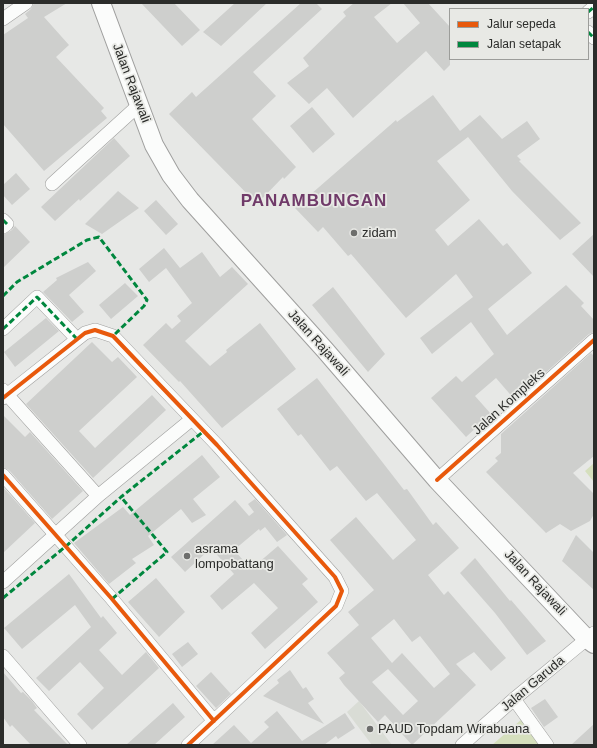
<!DOCTYPE html>
<html>
<head>
<meta charset="utf-8">
<style>
  body { margin:0 }
  #map { position:relative; width:597px; height:748px; overflow:hidden; background:#e7e8e6; font-family:Helvetica,sans-serif }
  canvas { display:block }
  .frame { position:absolute; inset:0; border:4px solid #2b2c2a; pointer-events:none }
  .legend { position:absolute; left:449px; top:8px; width:140px; height:52px; box-sizing:border-box; background:#e8e9e5; border:1px solid #9c9d9a; margin:0; padding:5px 7px; list-style:none; font-size:12px; color:#2b2c2a }
  .legend li { display:flex; align-items:center; gap:8px; height:20px }
  .legend b { width:20px; border:1px solid #9c9d9a }
</style>
</head>
<body>
<div id="map">
<canvas width="597" height="748"></canvas>
<div class="frame"></div>
<ul class="legend">
<li><b style="height:5px;background:#e8590c"></b>Jalur sepeda</li>
<li><b style="height:5px;background:#00873e"></b>Jalan setapak</li>
</ul>
</div>
<script>
const c = document.querySelector('canvas').getContext('2d');
c.lineJoin = 'round';
function fillPath(path, color) {
  c.fillStyle = color;
  c.fill(path, 'evenodd');
}
function shape(rows) {
  const path = new Path2D();
  for (const r of rows) {
    path.moveTo(r[0], r[1]);
    for (let i = 2; i < r.length; i += 2) path.lineTo(r[i], r[i + 1]);
  }
  return path;
}
function stroke(path, color, width, dash) {
  c.strokeStyle = color;
  c.lineWidth = width;
  c.lineCap = dash ? 'butt' : 'round';
  c.setLineDash(dash || []);
  c.stroke(path);
}
function write(font, color, halo, rows, align = 'center') {
  c.font = font + ' Helvetica,sans-serif';
  c.lineWidth = 3.5;
  c.setLineDash([]);
  c.textBaseline = 'middle';
  c.strokeStyle = halo;
  c.fillStyle = color;
  for (const [text, x, y, turn = 0] of rows) {
    c.save();
    c.translate(x, y);
    c.rotate((+turn || 0) * Math.PI / 180);
    c.textAlign = isNaN(turn) ? turn : align;
    if (halo) c.strokeText(text, 0, 0);
    c.fillText(text, 0, 0);
    c.restore();
  }
}
const built = shape([
  [359,701,392,745,372,745,347,712]
]);
const green = shape([
  [594,463,594,482,585,471],
  [522,719,542,745,492,745]
]);
const building = shape([
  [34,3,67,3,44,17,69,45,56,57,104,108,101,111,107,118,44,171,3,124,3,35,28,18,25,14,31,9],
  [141,3,174,3,200,30,182,46],
  [235,3,267,3,221,46,203,32],
  [301,3,316,3,322,9,253,72,276,96,252,119,296,167,284,179,283,177,257,204,169,114,192,92,196,97],
  [354,3,392,3,374,17,397,43,420,23,403,3,428,3,450,27,450,65,444,71,426,51,353,118,327,88,309,104,287,83,309,66,303,58,346,16,343,12],
  [433,95,460,131,480,115,502,139,527,121,540,139,517,156,521,160,519,161,581,223,560,240,512,191,468,137,437,161,470,200,435,230,448,246,479,219,503,246,507,243,532,273,488,309,507,335,566,285,584,303,581,306,594,320,594,332,589,334,515,400,496,378,475,396,491,414,466,437,431,398,456,376,462,382,494,354,471,322,432,354,420,338,473,297,456,274,406,318,351,254,348,256,323,227,318,232,295,208,396,120,397,122],
  [312,107,335,134,313,153,290,126],
  [114,138,130,156,80,201,79,199,55,221,41,207],
  [16,173,30,189,12,205,3,195,3,185],
  [118,191,139,208,102,234,85,224],
  [156,200,178,224,166,235,144,211],
  [15,226,30,242,3,268,3,235,12,230],
  [594,234,594,277,572,254],
  [164,248,180,268,202,252,220,277,232,267,248,284,185,341,210,366,227,352,226,350,260,323,296,369,222,428,180,381,179,382,143,345,166,323,172,329,181,321,177,316,192,303,166,268,149,282,139,269],
  [88,262,96,271,69,295,84,312,72,322,43,292,57,280,56,278],
  [125,283,138,296,111,319,99,305],
  [333,287,385,354,368,372,312,305],
  [46,318,59,331,15,367,4,352],
  [92,342,112,362,118,357,137,377,79,431,95,448,152,395,166,410,93,478,26,404],
  [591,353,594,356,594,456,573,473,594,494,594,514,590,521,571,531,560,524,546,533,486,472,498,461,495,458,501,453,501,434],
  [317,378,404,490,407,489,433,525,436,522,459,548,428,575,444,595,448,591,506,658,491,671,474,652,456,664,476,685,412,745,385,715,378,722,344,685,339,678,345,673,327,653,359,625,348,612,374,590,330,540,356,517,393,560,416,540,377,493,366,501,337,466,330,471,301,434,298,436,277,409],
  [394,619,412,642,420,636,450,674,434,688,402,653,392,663,371,638],
  [388,669,418,701,403,715,372,682],
  [3,415,25,437,30,432,83,491,52,519,9,470,3,467],
  [202,455,220,477,193,499,206,515,192,523,181,509,148,536,154,545,132,559,136,563,109,584,74,543,123,507,130,515],
  [3,487,35,523,3,553],
  [255,499,287,535,277,542,265,527,260,531,259,529,234,550,251,569,278,546,308,579,302,584,318,602,265,649,251,633,278,608,254,583,222,610,210,596,234,574,211,548,185,572,171,557,235,500,249,516,254,512,248,504],
  [576,535,594,553,594,590,562,561],
  [475,558,510,601,511,600,546,641,527,655,495,613,460,573],
  [69,574,101,618,103,616,117,633,99,650,122,675,146,652,159,668,92,730,77,714,104,688,80,662,49,691,36,678,91,627,75,605,22,649,4,628],
  [156,578,185,612,159,637,128,602],
  [188,642,198,654,182,667,172,654],
  [290,670,303,689,306,687,314,699,308,703,324,724,263,696,279,683,277,680],
  [3,672,21,693,23,692,32,701,37,708,34,710,68,745,31,745,12,725,10,727,3,717],
  [211,672,231,694,216,708,196,686],
  [545,699,558,717,544,727,531,708],
  [173,703,185,717,154,745,126,745],
  [277,711,302,741,345,713,355,728,338,739,336,736,324,745,212,745,234,725,251,743,269,727,264,722],
  [594,724,594,745,571,745]
]);
const street = shape([
  [588,12,594,7],
  [3,19,26,3],
  [588,32,594,38],
  [52,184,140,104],
  [3,220,7,224,3,227],
  [3,329,37,297,76,338],
  [3,390,98,496],
  [3,398,85,333,95,330,113,336,217,445,335,577,342,591,336,606,188,745],
  [3,475,112,599,214,721],
  [437,480,594,340],
  [3,582,98,496,192,419],
  [3,656,80,745],
  [514,699,547,745],
  [462,745,514,699,594,633]
]);
const secondary = shape([
  [101,3,154,145,171,175,190,200,325,350,437,480,587,639,594,644]
]);
const quiet = shape([
  [588,12,594,7],
  [588,32,594,38],
  [3,220,7,224],
  [3,296,17,282,87,240,99,237,147,300,144,306,113,336],
  [3,329,37,297,76,338],
  [3,598,65,547,121,497,204,431],
  [112,599,167,552,121,497]
]);
const cycleway = shape([
  [3,398,85,333,95,330,113,336,217,445,335,577,342,591,336,606,188,745],
  [3,475,112,599,214,721],
  [437,480,594,340]
]);
const markers = [
  [354,233,4,"#6d6e6c"],
  [187,556,4,"#6d6e6c"],
  [370,729,4,"#6d6e6c"]
];
const streetNames = [
  ["Jalan Rajawali",131,83,69],
  ["Jalan Rajawali",318,343,48],
  ["Jalan Kompleks",509,402,-42],
  ["Jalan Rajawali",535,583,47],
  ["Jalan Garuda",533,684,-40]
];
const poiNames = [
  ["zidam",362,233],
  ["asrama",195,549],
  ["lompobattang",195,564],
  ["PAUD Topdam Wirabuana",378,729]
];
const districtNames = [
  ["PANAMBUNGAN",314,201]
];
fillPath(built, '#d9dcd5');
fillPath(green, '#d5dfbd');
fillPath(building, '#cecfcd');
stroke(street, '#9f9f9e', 14);
stroke(secondary, '#9f9f9e', 20);
stroke(street, '#fbfcfb', 13);
stroke(secondary, '#fbfcfb', 18);
stroke(quiet, '#00873e', 3, [6, 3]);
stroke(cycleway, '#e8590c', 4);
for (const [x, y, r, color] of markers) {
  const dot = new Path2D();
  dot.arc(x, y, r, 0, 2 * Math.PI);
  c.fillStyle = color;
  c.fill(dot);
  stroke(dot, '#e8e9e5', 1.5);
}
write('13px', '#2b2c2a', '#e8e9e5', streetNames);
write('13px', '#2b2c2a', '#e8e9e5', poiNames, 'left');
c.letterSpacing = '1px';
write('bold 17px', '#703a69', '#e8e9e5', districtNames);
c.letterSpacing = '0px';
</script>
</body>
</html>
